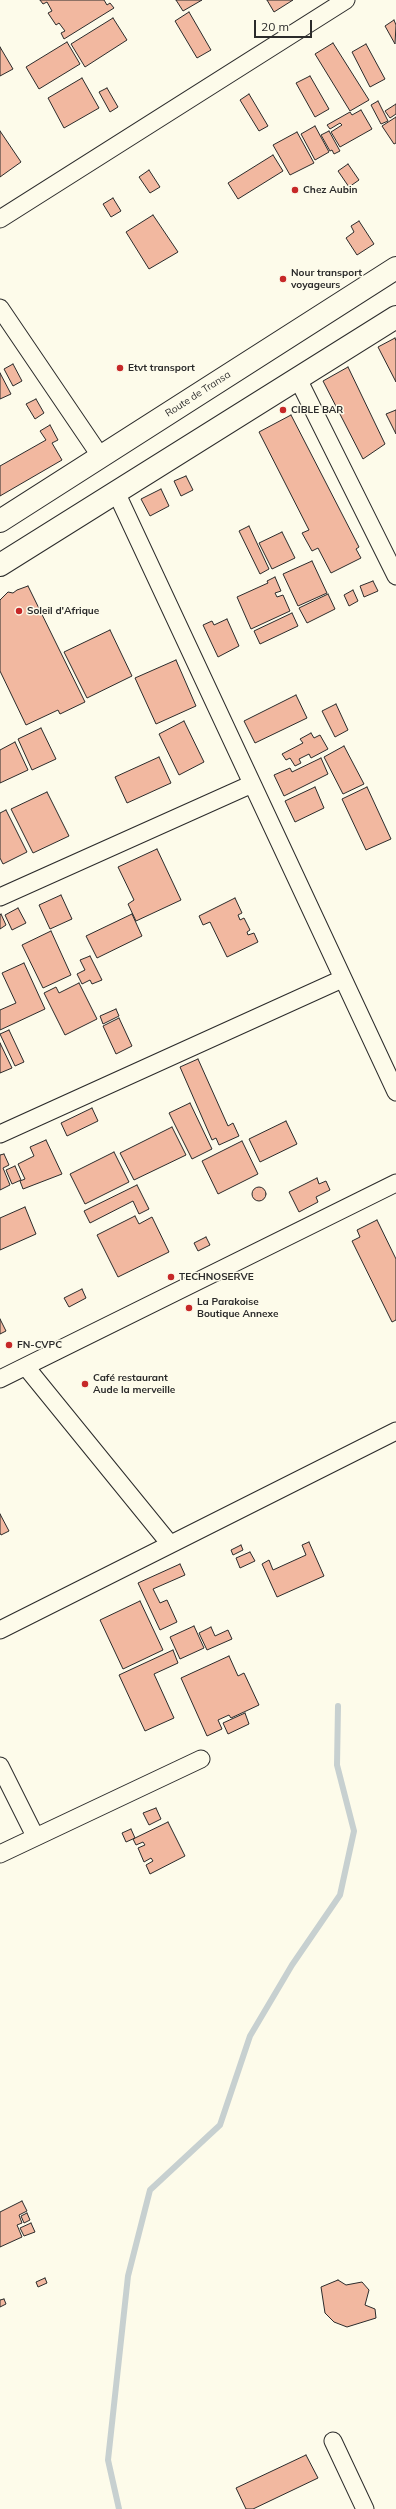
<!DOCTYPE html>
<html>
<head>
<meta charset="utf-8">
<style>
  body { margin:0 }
  #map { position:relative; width:396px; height:2509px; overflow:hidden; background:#fdfbea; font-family:Mulish,sans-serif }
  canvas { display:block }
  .scale { position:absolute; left:254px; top:20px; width:58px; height:18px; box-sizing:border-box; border:2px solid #2b2b2b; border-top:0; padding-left:5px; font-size:12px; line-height:14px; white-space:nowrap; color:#2b2b2b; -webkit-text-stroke:3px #fdfbea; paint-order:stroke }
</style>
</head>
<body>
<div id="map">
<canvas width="396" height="2509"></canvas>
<div class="scale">20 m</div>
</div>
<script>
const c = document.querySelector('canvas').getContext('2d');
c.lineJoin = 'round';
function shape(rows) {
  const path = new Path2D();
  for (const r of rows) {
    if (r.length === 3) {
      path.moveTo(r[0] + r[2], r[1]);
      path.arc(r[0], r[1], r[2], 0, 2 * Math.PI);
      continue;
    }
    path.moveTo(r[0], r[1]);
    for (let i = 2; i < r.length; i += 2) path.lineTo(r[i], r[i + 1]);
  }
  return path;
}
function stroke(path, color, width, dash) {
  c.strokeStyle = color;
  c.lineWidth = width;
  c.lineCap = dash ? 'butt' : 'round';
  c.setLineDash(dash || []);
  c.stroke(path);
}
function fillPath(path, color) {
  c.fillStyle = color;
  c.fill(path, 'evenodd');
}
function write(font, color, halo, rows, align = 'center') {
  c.font = font + ' Mulish,sans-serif';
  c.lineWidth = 3;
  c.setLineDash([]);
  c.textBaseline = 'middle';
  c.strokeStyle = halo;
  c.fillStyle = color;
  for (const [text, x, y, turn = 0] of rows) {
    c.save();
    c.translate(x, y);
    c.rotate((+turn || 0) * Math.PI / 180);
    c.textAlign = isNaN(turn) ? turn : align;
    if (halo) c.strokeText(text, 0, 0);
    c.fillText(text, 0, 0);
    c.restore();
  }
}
const stream = shape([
  [119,2509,108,2460,128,2276,150,2190,220,2125,250,2036,292,1965,340,1895,354,1831,337,1765,338,1706]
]);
const building = shape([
  [40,0,104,0,107,5,110,3,114,8,64,39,61,33,65,31,59,23,56,25,48,13,52,11,47,2,43,4,40,0],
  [176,0,202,0,183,11,176,0],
  [267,0,293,0,274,12,267,0],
  [189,12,211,50,197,58,175,21,189,12],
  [113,18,127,40,85,67,71,44,113,18],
  [394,20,396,25,395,44,385,26,394,20],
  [67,42,80,64,39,89,26,67,67,42],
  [333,43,369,100,350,111,315,54,333,43],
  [366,44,385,79,370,87,352,52,366,44],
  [0,47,13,69,0,76,0,47],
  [310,76,329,109,315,117,296,83,310,76],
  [82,78,99,108,64,128,48,98,82,78],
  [107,88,118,107,110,112,99,92,107,88],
  [249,94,268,126,259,131,240,100,249,94],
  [378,101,388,121,381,124,371,105,378,101],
  [396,104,396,114,390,118,385,111,396,104],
  [361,110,372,129,340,147,331,132,342,125,340,123,330,129,327,125,350,112,352,115,361,110],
  [396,117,396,143,394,144,382,126,396,117],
  [315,126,329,152,315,160,301,134,315,126],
  [0,131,21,162,0,177,0,131],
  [329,131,340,151,334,154,332,150,330,151,321,135,329,131],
  [297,132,314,163,290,175,273,145,297,132],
  [273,155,283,171,238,199,228,183,273,155],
  [348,164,359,180,349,187,338,171,348,164],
  [149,170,160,187,150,193,139,177,149,170],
  [113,198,121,211,111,217,103,204,113,198],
  [153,215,178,252,149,269,126,232,153,215],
  [359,221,374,244,357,255,346,238,354,232,351,226,359,221],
  [395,338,396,341,396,382,378,347,395,338],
  [13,364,22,381,13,386,4,369,13,364],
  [348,367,385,444,363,459,323,381,348,367],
  [0,373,11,394,0,399,0,373],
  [36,399,44,413,35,419,26,404,36,399],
  [396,410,396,434,386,414,396,410],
  [291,415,359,547,356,549,361,558,331,573,318,548,312,551,302,533,309,530,259,432,291,415],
  [50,425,58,440,52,443,62,460,0,496,0,466,46,440,40,431,50,425],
  [186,476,193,490,181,496,174,481,186,476],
  [161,489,169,506,150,516,141,499,161,489],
  [249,526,269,569,260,574,239,531,249,526],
  [282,532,295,558,272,569,259,543,282,532],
  [312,561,327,593,298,606,283,574,312,561],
  [275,577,281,591,275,593,277,597,283,595,290,611,251,629,237,597,268,583,267,581,275,577],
  [373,581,378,591,364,597,360,586,373,581],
  [28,586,85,702,60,714,58,710,26,725,0,671,0,600,8,592,13,593,17,590,28,586],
  [353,590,358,601,349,606,344,595,353,590],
  [328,594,335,609,307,623,299,608,328,594],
  [292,613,298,626,260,644,254,631,292,613],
  [227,619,239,646,218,657,203,625,212,621,214,625,227,619],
  [110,630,132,676,87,698,64,652,110,630],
  [176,660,196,706,156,724,135,678,176,660],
  [296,695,307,718,255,743,244,721,296,695],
  [336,704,348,730,335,737,322,711,336,704],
  [184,721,204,762,179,775,159,734,184,721],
  [41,728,56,759,32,770,18,739,41,728],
  [311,733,314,738,320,735,328,749,311,758,309,754,299,759,301,763,295,766,290,758,286,760,282,754,303,743,300,739,311,733],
  [15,742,28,770,0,783,0,750,15,742],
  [344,746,364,784,343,794,324,757,344,746],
  [159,757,171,783,127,803,115,777,159,757],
  [321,758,328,774,284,796,274,775,290,768,292,772,321,758],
  [315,787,324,808,295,822,285,801,315,787],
  [367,787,391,839,366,850,342,799,367,787],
  [47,792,69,836,33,853,11,809,47,792],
  [6,810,27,852,3,864,0,858,0,813,6,810],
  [157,849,181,900,136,921,128,904,134,900,118,867,157,849],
  [61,895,72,919,50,929,39,905,61,895],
  [235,898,242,913,238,915,240,920,244,918,250,930,247,932,248,935,254,933,258,942,227,957,210,922,203,925,199,916,235,898],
  [18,908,26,923,12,930,5,915,18,908],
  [1,914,6,925,0,929,0,915,1,914],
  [132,914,142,936,97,958,86,936,132,914],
  [51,931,71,975,43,988,22,945,51,931],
  [90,956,102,980,92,984,90,980,82,984,77,974,85,970,80,960,90,956],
  [24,963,45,1009,0,1030,0,1010,16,1003,2,973,24,963],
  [79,983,97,1019,65,1035,44,993,56,987,59,993,79,983],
  [116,1009,119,1016,103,1024,100,1016,116,1009],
  [119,1018,132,1046,116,1054,103,1026,119,1018],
  [9,1030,24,1062,15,1066,0,1034,9,1030],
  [0,1043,12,1068,0,1073,0,1043],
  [198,1059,228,1126,233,1123,239,1136,219,1145,216,1138,212,1140,180,1067,198,1059],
  [190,1103,212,1149,192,1159,169,1113,190,1103],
  [92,1108,98,1121,67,1136,61,1123,92,1108],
  [286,1121,297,1144,260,1162,249,1139,286,1121],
  [172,1127,186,1155,134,1180,120,1153,172,1127],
  [46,1140,62,1174,23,1189,20,1181,25,1179,18,1164,34,1156,30,1147,46,1140],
  [242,1141,258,1174,218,1194,202,1161,242,1141],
  [114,1152,129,1182,85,1204,70,1174,114,1152],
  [4,1154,9,1165,3,1168,10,1185,0,1190,0,1155,4,1154],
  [15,1166,21,1180,12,1184,6,1170,15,1166],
  [317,1178,319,1184,326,1181,330,1190,316,1197,318,1202,299,1212,289,1192,317,1178],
  [137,1185,149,1209,139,1214,133,1201,90,1223,84,1211,137,1185],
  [259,1194,7],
  [25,1207,36,1234,0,1250,0,1218,25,1207],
  [135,1216,139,1224,152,1217,169,1252,118,1277,97,1235,135,1216],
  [377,1220,396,1259,396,1320,392,1322,352,1241,360,1237,357,1230,377,1220],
  [206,1237,210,1245,198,1251,194,1243,206,1237],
  [82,1289,86,1298,69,1307,64,1298,82,1289],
  [0,1319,6,1331,0,1334,0,1319],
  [0,1514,9,1531,1,1535,0,1533,0,1514],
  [309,1542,324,1576,277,1597,262,1564,269,1560,273,1570,306,1555,302,1545,309,1542],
  [241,1545,243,1550,233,1555,231,1550,241,1545],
  [250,1552,255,1561,240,1568,236,1558,250,1552],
  [180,1564,185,1575,153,1589,160,1603,167,1600,177,1622,160,1630,138,1583,180,1564],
  [140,1601,163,1650,123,1669,100,1620,140,1601],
  [194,1626,204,1648,180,1659,170,1637,194,1626],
  [211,1627,215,1636,228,1630,232,1639,207,1650,199,1633,211,1627],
  [173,1650,178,1663,154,1674,174,1718,145,1731,119,1675,173,1650],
  [229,1656,238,1676,244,1673,259,1705,231,1718,229,1715,218,1720,222,1729,207,1736,181,1678,229,1656],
  [245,1713,249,1724,228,1734,223,1723,245,1713],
  [156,1808,161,1819,149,1825,143,1813,156,1808],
  [168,1822,185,1856,150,1874,146,1865,153,1861,151,1858,144,1862,138,1848,145,1845,143,1842,136,1845,133,1839,168,1822],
  [131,1829,135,1838,126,1842,122,1833,131,1829],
  [22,2201,27,2211,19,2215,22,2223,17,2225,22,2237,0,2247,0,2212,22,2201],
  [27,2213,30,2220,24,2223,21,2216,27,2213],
  [31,2223,35,2232,24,2236,20,2228,31,2223],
  [45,2278,47,2283,38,2287,36,2282,45,2278],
  [338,2280,346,2285,362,2282,369,2290,365,2305,375,2309,376,2318,347,2327,334,2322,325,2313,321,2287,338,2280],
  [4,2299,6,2304,0,2307,0,2300,4,2299],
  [306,2455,318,2478,253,2509,246,2509,236,2488,306,2455]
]);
const minor = shape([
  [0,219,346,0],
  [0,308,101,457],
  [298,379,396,576],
  [116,492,396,1092],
  [0,897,252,784],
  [0,1134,342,979],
  [26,1367,170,1544],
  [0,1379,396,1183],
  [0,1630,396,1431],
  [0,1766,35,1836],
  [0,1854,201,1759],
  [333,2441,365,2509]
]);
const primary = shape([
  [0,521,396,268],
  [0,565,396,317]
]);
const markers = [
  [295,190,4,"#c62828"],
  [283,279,4,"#c62828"],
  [120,368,4,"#c62828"],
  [283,410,4,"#c62828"],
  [19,611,4,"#c62828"],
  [171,1277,4,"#c62828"],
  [189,1308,4,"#c62828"],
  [9,1345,4,"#c62828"],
  [85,1384,4,"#c62828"]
];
const poiNames = [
  ["Chez Aubin",303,190],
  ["Nour transport",291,273],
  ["voyageurs",291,285],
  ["Etvt transport",128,368],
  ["CIBLE BAR",291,410],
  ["Soleil d'Afrique",27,611],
  ["TECHNOSERVE",179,1277],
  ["La Parakoise",197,1302],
  ["Boutique Annexe",197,1314],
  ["FN-CVPC",17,1345],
  ["Café restaurant",93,1378],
  ["Aude la merveille",93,1390]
];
const streetNames = [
  ["Route de Transa",198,394,-33]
];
stroke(stream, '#c7d0d0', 6);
fillPath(building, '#f2b8a0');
stroke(building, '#2b2b2b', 1);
stroke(minor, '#2b2b2b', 19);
stroke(primary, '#2b2b2b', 24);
stroke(minor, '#fdfbea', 17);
stroke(primary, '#fdfbea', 22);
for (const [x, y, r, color] of markers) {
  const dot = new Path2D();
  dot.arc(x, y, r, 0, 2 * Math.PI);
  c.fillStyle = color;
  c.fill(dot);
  stroke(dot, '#fdfbea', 1.5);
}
write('bold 10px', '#2b2b2b', '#fdfbea', poiNames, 'left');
write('10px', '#2b2b2b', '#fdfbea', streetNames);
</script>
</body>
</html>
